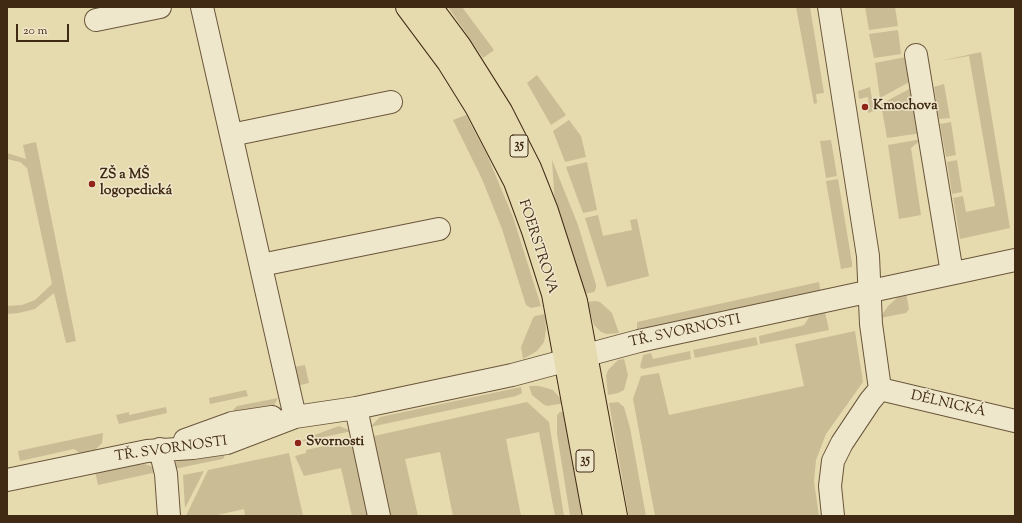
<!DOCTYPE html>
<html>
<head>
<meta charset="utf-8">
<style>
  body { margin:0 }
  #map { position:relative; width:1022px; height:523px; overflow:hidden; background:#e6daaf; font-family:"Sorts Mill Goudy",serif }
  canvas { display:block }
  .frame { position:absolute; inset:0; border:8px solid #412a14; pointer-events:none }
  .scale { position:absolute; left:16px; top:24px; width:53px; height:18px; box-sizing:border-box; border:2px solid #412a14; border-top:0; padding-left:5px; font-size:12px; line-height:14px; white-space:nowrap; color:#412a14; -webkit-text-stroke:3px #efe7cb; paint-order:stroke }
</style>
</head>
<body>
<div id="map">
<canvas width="1022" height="523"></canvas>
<div class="frame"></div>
<div class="scale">20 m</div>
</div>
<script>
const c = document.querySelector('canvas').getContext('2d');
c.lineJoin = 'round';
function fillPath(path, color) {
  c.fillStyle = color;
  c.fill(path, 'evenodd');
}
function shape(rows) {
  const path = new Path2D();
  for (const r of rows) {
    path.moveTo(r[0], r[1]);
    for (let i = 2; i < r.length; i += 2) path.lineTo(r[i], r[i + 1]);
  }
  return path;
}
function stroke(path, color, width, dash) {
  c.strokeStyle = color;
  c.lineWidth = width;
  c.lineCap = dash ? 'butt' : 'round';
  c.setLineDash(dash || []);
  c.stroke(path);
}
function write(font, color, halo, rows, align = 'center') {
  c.font = font + ' "Sorts Mill Goudy",serif';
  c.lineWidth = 3;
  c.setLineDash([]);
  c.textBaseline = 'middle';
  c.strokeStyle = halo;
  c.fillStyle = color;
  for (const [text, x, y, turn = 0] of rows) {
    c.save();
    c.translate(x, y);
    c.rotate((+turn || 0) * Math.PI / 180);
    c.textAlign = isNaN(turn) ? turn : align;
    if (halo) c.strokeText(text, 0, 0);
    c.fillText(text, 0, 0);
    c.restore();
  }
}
const green = shape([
  [448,7,462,7,494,50,483,58],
  [796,7,810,7,824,93,816,94,817,103,814,104],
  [865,7,895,7,898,26,869,30],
  [898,30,901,54,874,58,869,34],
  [981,52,1010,228,960,239,953,198,963,196,966,212,995,206,969,56,940,61],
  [906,57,913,80,880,98,875,63],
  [537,75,566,115,551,125,527,83],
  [944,84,950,118,939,119,934,87],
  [915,86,922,133,887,138,881,104],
  [870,87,874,111,868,113,867,106,869,106,868,97,859,99,858,91],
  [466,115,487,155,513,217,541,306,531,308,526,305,502,229,482,179,453,120],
  [569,120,581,136,586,157,565,162,553,131],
  [951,122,956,155,946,157,940,124],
  [922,139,911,148,921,215,899,219,888,145],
  [831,140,837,176,826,178,820,141],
  [36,142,76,341,66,343,54,293,35,309,19,313,7,314,7,306,22,305,35,300,52,284,27,168,20,162,7,159,7,153,26,159,23,145],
  [552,160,578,225,596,285,596,288,594,292,584,294,555,206],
  [957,160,962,192,952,194,947,162],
  [587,162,597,210,583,213,566,167],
  [838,179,852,263,852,267,841,269,826,181],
  [598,215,603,236,632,230,630,220,637,219,649,276,607,287,585,218],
  [819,282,821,294,778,299,637,330,637,322],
  [906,293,909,309,906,313,880,318,888,306,898,297],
  [595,301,600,302,612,313,619,333,607,334,601,332,594,325,587,302],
  [825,312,829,330,760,344,759,336,801,326,804,325,810,316],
  [545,314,546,330,544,342,537,351,523,359,521,347,533,318,535,316],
  [855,331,863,382,826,434,816,460,814,482,819,516,655,516,633,399,641,376,659,373,669,415,804,386,795,344],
  [756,337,758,345,695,358,693,350],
  [690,351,691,359,643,369,640,367,643,355,651,353,653,359],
  [624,359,628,375,624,390,618,393,608,395,606,376,608,370,618,360],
  [305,365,309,383,296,386,294,367],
  [529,386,539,386,553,390,564,403,547,406,543,404,532,395],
  [521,387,522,393,516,396,370,427,380,417],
  [246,390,248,396,210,404,209,398],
  [278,398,273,407,235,418,233,410,237,406],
  [527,402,549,422,564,516,555,516,539,432,506,439,521,516,453,516,440,452,405,459,418,516,387,516,371,441,374,436],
  [618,402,624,407,630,428,646,516,629,516,628,512,609,403],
  [166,407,167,413,119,424,116,415,129,412,129,415],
  [567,411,578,481,581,516,570,516,557,434,557,415,560,412],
  [339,426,352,431,300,442,309,437],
  [103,433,102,443,94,451,81,454,74,449,20,461,18,451],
  [356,439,373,516,352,516,341,468,304,476,295,456,306,453,306,450],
  [225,453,224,458,222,459,174,469,176,462,182,458],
  [289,453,303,516,245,516,244,509,213,516,186,516,208,470],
  [144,464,151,466,157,472,98,485,95,471],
  [204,471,185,508,183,475]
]);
const minor = shape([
  [202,7,295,417],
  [829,7,868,256,871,324,880,389],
  [96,20,160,7],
  [916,55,952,273],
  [231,135,391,102],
  [261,265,439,229],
  [880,389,1015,421],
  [356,408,379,516],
  [185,440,232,423,272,417],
  [160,449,166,474,169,516],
  [7,480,147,451,193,448,227,443,295,417,356,408,512,375,639,341,1015,260],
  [833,516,830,486,833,461,842,443,870,401,880,389]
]);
const major = shape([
  [407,7,448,62,476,107,515,182,533,231,553,294,594,516],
  [431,7,460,46,501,111,530,168,547,211,576,301,616,516]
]);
const markers = [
  [865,107,4,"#8f2418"],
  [92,184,4,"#8f2418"],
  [298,443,4,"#8f2418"]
];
const shields = [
  [519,146,18],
  [585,461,18]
];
const shieldNames = [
  ["35",519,146],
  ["35",585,461]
];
const poiNames = [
  ["Kmochova",873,107],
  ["ZŠ a MŠ",100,176],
  ["logopedická",100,192],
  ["Svornosti",306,443]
];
const streetNames = [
  ["FOERSTROVA",537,247,72],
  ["TŘ. SVORNOSTI",685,332,-12],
  ["DĚLNICKÁ",948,405,13],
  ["TŘ. SVORNOSTI",171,450,-8]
];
fillPath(green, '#cabc95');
stroke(minor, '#6a563b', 24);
stroke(major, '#412a14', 24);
stroke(minor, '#efe7cb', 22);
stroke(major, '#e6daaf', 22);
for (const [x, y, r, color] of markers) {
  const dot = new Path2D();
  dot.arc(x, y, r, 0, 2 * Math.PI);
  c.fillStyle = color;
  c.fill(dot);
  stroke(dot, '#efe7cb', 1.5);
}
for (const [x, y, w] of shields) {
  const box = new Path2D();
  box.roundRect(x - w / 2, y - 11, w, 22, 3);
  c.fillStyle = '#efe7cb';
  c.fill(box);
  stroke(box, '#412a14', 1);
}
write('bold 13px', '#412a14', null, shieldNames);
write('bold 14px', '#412a14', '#efe7cb', poiNames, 'left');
write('14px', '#412a14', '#efe7cb', streetNames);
</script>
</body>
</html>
